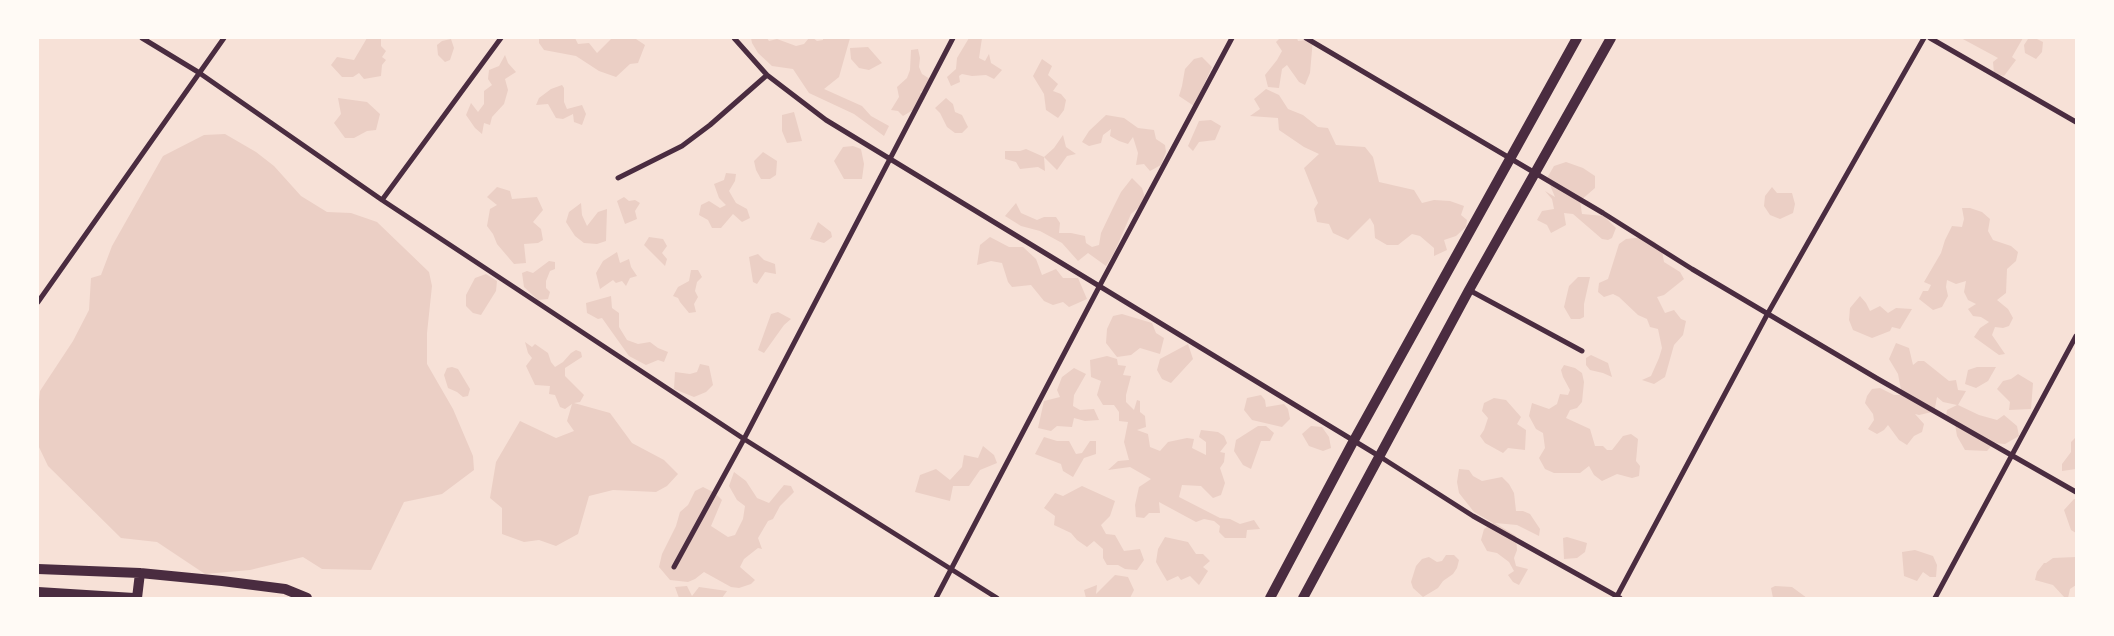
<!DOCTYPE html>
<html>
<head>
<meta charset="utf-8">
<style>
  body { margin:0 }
  #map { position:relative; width:2114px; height:636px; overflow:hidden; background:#f7e1d7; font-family:Jost,sans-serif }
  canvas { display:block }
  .frame { position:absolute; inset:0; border:39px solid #fffaf5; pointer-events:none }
</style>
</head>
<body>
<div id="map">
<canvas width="2114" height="636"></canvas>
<div class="frame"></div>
</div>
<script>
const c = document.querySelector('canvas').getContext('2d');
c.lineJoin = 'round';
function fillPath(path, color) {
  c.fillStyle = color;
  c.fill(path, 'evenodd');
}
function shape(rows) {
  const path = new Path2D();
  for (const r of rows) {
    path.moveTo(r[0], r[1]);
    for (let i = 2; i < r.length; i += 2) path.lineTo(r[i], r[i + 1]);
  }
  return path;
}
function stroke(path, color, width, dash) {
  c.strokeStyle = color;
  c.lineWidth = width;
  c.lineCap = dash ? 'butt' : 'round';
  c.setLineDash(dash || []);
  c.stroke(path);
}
const green = shape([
  [367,38,381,38,381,46,386,51,382,57,386,60,382,65,381,76,364,79,359,73,353,77,342,77,331,65,337,57,354,60],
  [539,38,575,38,578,44,589,43,597,53,612,38,637,38,636,39,645,45,638,63,630,64,616,77,599,71,576,56,544,50,539,43],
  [751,38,767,38,769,41,777,39,796,46,804,44,809,38,813,38,817,41,823,40,823,38,850,38,839,77,824,89,862,106,871,116,889,126,884,136,854,114,809,93,793,69,772,66,758,53,752,43],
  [969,38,982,38,979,58,985,61,989,54,991,63,1002,70,994,79,986,75,972,76,962,74,959,76,960,82,951,86,947,77,956,69,957,58],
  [1280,38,1297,38,1298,41,1313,39,1310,73,1305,85,1299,82,1287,65,1282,69,1279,88,1268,87,1265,75,1277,60,1282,51,1276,42],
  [1961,38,2023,38,2012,57,2016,60,2004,76,1994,73,1993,62,1998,58],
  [2035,38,2043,42,2042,52,2036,59,2025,53,2024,45,2028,39],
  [451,39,454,48,450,60,445,62,438,55,437,45,442,41],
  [868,47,882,63,869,70,859,68,851,59,850,48],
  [918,49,920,58,919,67,922,74,930,79,929,87,920,92,925,99,916,104,913,110,903,116,898,111,891,110,899,97,897,87,907,78,910,70,911,50],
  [505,55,508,63,516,72,505,79,508,90,504,104,492,117,490,125,484,123,482,134,475,128,466,115,471,103,478,112,484,104,484,91,492,85,488,79,489,70,499,66],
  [1202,57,1212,67,1194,106,1179,96,1182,86,1185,69,1194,59],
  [1042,59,1052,66,1048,75,1058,84,1053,91,1061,94,1066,100,1064,110,1058,118,1046,110,1044,94,1033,76],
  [562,85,564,88,564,102,567,109,582,105,586,114,582,125,574,122,573,114,563,119,556,118,548,104,536,105,539,98,551,89],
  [1266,89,1279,95,1288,109,1303,115,1318,127,1328,128,1336,145,1365,147,1373,157,1379,182,1414,190,1422,203,1434,200,1450,201,1464,206,1461,215,1467,220,1466,227,1456,236,1444,240,1447,250,1434,256,1434,248,1420,236,1412,234,1398,245,1387,245,1375,238,1374,225,1370,218,1348,240,1333,233,1329,224,1317,222,1314,209,1318,203,1304,168,1319,154,1304,147,1279,130,1278,118,1250,116,1260,109,1254,99],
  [338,98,367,102,380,114,376,130,367,131,354,138,345,138,334,123,341,114],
  [946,98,953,104,955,112,962,115,968,127,962,133,955,133,947,127,940,113,935,108],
  [794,112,802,141,787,143,782,131,782,115],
  [1106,115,1124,118,1138,128,1154,130,1156,139,1165,145,1166,152,1161,165,1150,171,1144,164,1136,165,1138,153,1133,137,1128,144,1119,141,1110,136,1111,129,1103,135,1101,143,1089,146,1082,142,1089,131],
  [1211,120,1221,126,1215,140,1199,142,1193,151,1188,146,1199,121],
  [225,134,256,152,274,166,301,196,327,212,351,213,377,222,429,272,432,286,427,333,427,364,453,409,473,456,474,470,442,494,404,502,371,570,322,569,303,557,250,570,205,574,157,542,121,538,48,466,38,445,38,410,40,391,73,341,89,310,91,278,101,275,112,246,163,156,204,135],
  [1063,135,1066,147,1076,154,1067,156,1057,170,1044,157,1045,171,1038,167,1020,169,1016,162,1005,159,1005,151,1020,151,1026,149,1044,157,1054,148],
  [853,146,861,149,864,164,862,179,844,179,834,161,843,147],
  [763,152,777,161,776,175,770,179,761,179,756,170,754,161],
  [1566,162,1583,168,1595,176,1595,188,1580,201,1582,214,1604,216,1616,228,1612,238,1608,240,1602,239,1573,214,1564,213,1566,225,1551,233,1547,225,1537,220,1542,211,1554,209,1552,199,1545,191,1555,197,1547,178,1554,166],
  [726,173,736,174,735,181,729,191,736,203,747,209,750,218,742,222,733,214,721,228,712,228,708,220,699,215,701,205,709,201,720,208,726,205,719,198,714,184,724,180],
  [1132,178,1142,188,1146,201,1131,214,1114,253,1106,266,1088,253,1078,261,1062,243,1040,231,1021,226,1005,216,1016,203,1021,213,1037,220,1044,217,1056,217,1060,223,1059,233,1071,233,1085,236,1086,243,1092,247,1099,245,1101,233,1113,208,1121,192],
  [497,187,510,191,512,199,537,197,543,210,533,222,541,229,543,240,538,243,524,244,526,263,514,264,497,244,493,234,487,226,490,209,497,205,487,197],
  [1772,187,1777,193,1792,193,1795,204,1793,213,1780,219,1770,215,1764,206,1765,196],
  [624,197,629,201,635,200,640,203,635,211,637,219,625,224,617,201],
  [581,203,582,215,587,226,598,212,607,209,606,241,597,244,584,243,575,236,566,222,569,212],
  [1962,208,1970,208,1982,212,1990,219,1988,231,1993,240,2011,246,2018,252,2016,261,2007,269,2006,293,1997,300,2008,309,2013,318,2009,326,2003,328,1995,327,1992,335,2005,354,1999,355,1974,337,1980,328,1989,322,1981,317,1973,316,1968,309,1976,304,1968,300,1964,292,1966,281,1956,284,1947,280,1946,287,1948,296,1942,307,1933,310,1919,299,1923,291,1928,291,1931,285,1924,282,1941,253,1945,240,1952,226,1962,227,1964,219],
  [818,222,831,232,832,237,824,243,810,239],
  [649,237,663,239,667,246,662,253,667,259,665,266,644,245],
  [990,237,1009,247,1023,247,1036,259,1042,275,1056,269,1063,278,1078,278,1087,299,1069,307,1063,302,1053,305,1044,301,1031,285,1012,287,1008,282,1002,263,991,261,977,265,980,245],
  [1644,237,1655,242,1662,251,1664,262,1680,272,1684,279,1664,295,1657,297,1665,313,1674,310,1681,319,1686,321,1683,335,1674,345,1665,377,1654,384,1642,380,1651,376,1659,358,1662,348,1658,329,1650,327,1647,319,1638,315,1619,297,1613,294,1604,297,1598,292,1599,283,1608,279,1619,244,1626,239],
  [617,252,620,263,629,259,631,267,637,276,630,278,626,286,622,281,616,283,613,280,600,289,596,273,603,261],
  [758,254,764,260,775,264,776,274,765,272,757,284,753,282,749,257],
  [549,261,555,262,555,269,550,271,546,281,546,288,550,292,548,299,538,300,524,287,522,273,527,271,533,273],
  [691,270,698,270,702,277,697,282,695,291,698,297,694,304,696,312,689,313,680,302,678,298,673,296,678,287,689,281],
  [486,274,497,281,496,291,481,315,473,313,466,306,466,295,475,278],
  [1578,277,1590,277,1584,304,1584,317,1580,319,1571,319,1564,307,1569,286],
  [611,296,612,308,619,313,619,327,627,340,638,344,650,342,658,348,668,352,664,362,658,360,646,365,629,356,602,318,598,319,587,313,586,303],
  [1860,296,1866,303,1870,311,1880,306,1888,313,1896,308,1912,309,1900,329,1892,327,1890,331,1872,338,1853,330,1849,320,1850,308],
  [778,312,791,319,784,325,764,353,758,350,771,314],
  [1122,314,1152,323,1156,333,1164,338,1160,354,1140,348,1131,355,1117,357,1106,343,1107,329,1113,316],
  [525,342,532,347,535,344,548,353,551,362,555,367,563,362,571,353,576,350,581,352,582,357,565,368,565,376,584,395,580,402,574,403,610,413,632,443,664,460,678,474,667,486,656,492,613,490,589,496,578,534,556,546,539,540,524,542,502,534,502,508,490,498,496,462,520,421,556,438,574,431,567,421,572,404,565,409,560,407,555,395,549,394,550,386,535,385,526,366,532,358,528,353],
  [1896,343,1909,348,1913,365,1918,361,1924,361,1949,381,1956,380,1958,390,1966,391,1958,405,1979,415,1997,420,2004,415,2017,426,2019,436,2005,444,1994,443,1987,451,1965,450,1957,436,1955,424,1946,416,1947,410,1957,405,1943,402,1937,397,1935,408,1932,412,1919,415,1915,414,1924,424,1922,432,1914,436,1907,445,1899,440,1888,425,1884,430,1877,434,1868,429,1874,420,1873,414,1865,403,1867,396,1872,389,1880,388,1894,395,1902,395,1898,374,1889,359],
  [1188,344,1193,359,1171,383,1162,379,1157,370,1160,359],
  [1591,355,1608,363,1612,377,1603,373,1590,370,1586,365,1586,358],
  [1107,356,1117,359,1118,365,1126,366,1123,375,1131,376,1126,395,1126,402,1134,410,1137,400,1140,401,1140,412,1145,416,1146,427,1137,430,1148,434,1150,447,1160,451,1168,442,1187,438,1194,439,1192,448,1206,455,1206,442,1199,437,1201,430,1218,432,1224,436,1227,443,1220,452,1225,453,1224,462,1220,468,1225,483,1221,495,1213,498,1201,486,1182,485,1179,497,1220,518,1230,519,1240,524,1254,520,1260,529,1247,530,1246,538,1225,538,1219,532,1220,526,1214,521,1204,519,1196,522,1159,502,1160,513,1149,513,1144,518,1136,517,1135,505,1139,487,1151,479,1130,467,1108,470,1118,461,1129,460,1124,442,1128,422,1119,421,1119,412,1114,405,1103,405,1097,395,1101,381,1091,377,1090,360],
  [700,364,709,366,713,385,706,392,694,397,674,389,675,372,690,374,697,372],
  [1564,365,1575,368,1582,373,1584,382,1582,402,1577,408,1570,410,1566,418,1590,429,1595,446,1603,446,1607,450,1612,450,1623,436,1631,434,1638,439,1636,461,1640,466,1639,476,1632,478,1617,474,1602,481,1594,475,1589,466,1580,473,1554,473,1545,469,1539,458,1545,448,1543,433,1536,429,1529,416,1532,403,1549,409,1557,404,1560,394,1568,395,1570,390,1563,377,1561,370],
  [452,367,458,369,470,389,468,396,463,397,457,392,448,388,444,375,447,368],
  [1977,367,1996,367,1988,381,1976,388,1965,384,1968,370],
  [1074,368,1086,374,1074,395,1073,406,1080,410,1094,409,1099,420,1085,421,1074,418,1072,427,1057,426,1051,431,1038,428,1044,401,1060,397,1057,390,1062,377],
  [2018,374,2033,383,2031,409,2009,410,2010,402,1997,389,2003,381,2011,379],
  [1261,395,1265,400,1266,407,1284,404,1288,409,1290,419,1282,427,1252,420,1244,410,1247,398],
  [1494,398,1506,400,1521,417,1517,424,1526,430,1525,450,1508,448,1503,453,1485,443,1480,436,1484,430,1488,418,1482,411,1484,403],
  [1258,426,1266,426,1274,433,1270,441,1261,441,1251,469,1243,465,1234,451,1236,440],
  [1311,426,1322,427,1329,437,1331,448,1323,451,1309,446,1302,434],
  [1044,437,1057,441,1069,441,1076,454,1082,453,1090,441,1096,441,1096,454,1084,458,1073,477,1063,471,1061,464,1035,454],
  [2076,437,2076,469,2062,471,2062,464,2071,452,2071,442],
  [983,446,994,455,997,463,980,470,969,486,953,486,950,501,915,492,920,475,936,469,950,480,962,467,964,455,978,458],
  [1459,469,1469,470,1473,476,1482,481,1502,477,1509,484,1514,493,1516,511,1523,511,1530,514,1540,529,1539,536,1517,525,1495,523,1516,536,1517,550,1514,558,1516,566,1528,569,1519,585,1513,582,1508,575,1514,571,1509,562,1497,553,1487,551,1481,540,1484,529,1493,523,1474,512,1459,493,1457,482],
  [734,472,746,481,757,498,769,503,784,485,791,486,794,492,780,506,773,519,768,521,758,538,762,549,758,548,744,559,740,567,755,580,751,584,739,588,731,587,704,572,695,579,688,582,670,580,659,567,662,554,676,526,680,512,688,505,695,491,703,487,715,493,722,500,711,526,728,537,735,535,743,519,745,506,737,500,729,486],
  [1082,486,1115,501,1110,516,1101,525,1106,534,1115,535,1124,551,1140,549,1144,560,1137,570,1125,569,1118,565,1107,565,1103,558,1103,549,1094,541,1087,547,1077,540,1071,533,1054,525,1055,516,1044,508,1055,493,1063,496],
  [2074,499,2076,499,2076,533,2071,530,2064,510],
  [1165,537,1188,542,1196,554,1203,554,1210,561,1203,567,1208,571,1199,585,1190,576,1181,580,1178,576,1167,581,1161,571,1156,562,1158,549],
  [1567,537,1587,543,1585,552,1577,558,1564,559,1563,538],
  [1915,550,1933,556,1937,565,1936,577,1930,577,1923,572,1917,581,1904,576,1902,552],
  [1446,555,1454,555,1459,560,1457,568,1453,574,1443,581,1438,588,1423,597,1413,588,1411,582,1416,566,1422,559,1429,557,1437,562,1442,561],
  [2076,557,2076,585,2070,589,2068,598,2065,598,2053,585,2035,580,2037,572,2044,563,2046,563,2053,558],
  [1115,575,1128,577,1134,590,1130,598,1086,598,1084,590,1097,585,1096,594],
  [687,586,692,596,699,587,727,591,722,598,679,598,675,587],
  [1775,586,1792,587,1807,598,1773,598,1771,588]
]);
const minor = shape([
  [142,38,198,72,382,200,744,439,997,598],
  [734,38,767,75,826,120,1379,456,1473,516,1620,598],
  [1306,38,1603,213,1692,269,1878,379,2076,492],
  [1930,38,2076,122],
  [618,178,682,146,710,125,767,75],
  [382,200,501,38],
  [1469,290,1582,351],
  [38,302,224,38],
  [674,567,744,439,953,38],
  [936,598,1099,287,1232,38],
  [1616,598,1768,313,1924,38],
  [1935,598,2076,336]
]);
const secondary = shape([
  [38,569,140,573,222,581,285,589,307,598],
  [38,592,134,598],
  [137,598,140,573],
  [1270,598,1353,442,1577,38],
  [1303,598,1469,290,1611,38]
]);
fillPath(green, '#ebcfc5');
stroke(minor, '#4a2c40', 5);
stroke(secondary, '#4a2c40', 10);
</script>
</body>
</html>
